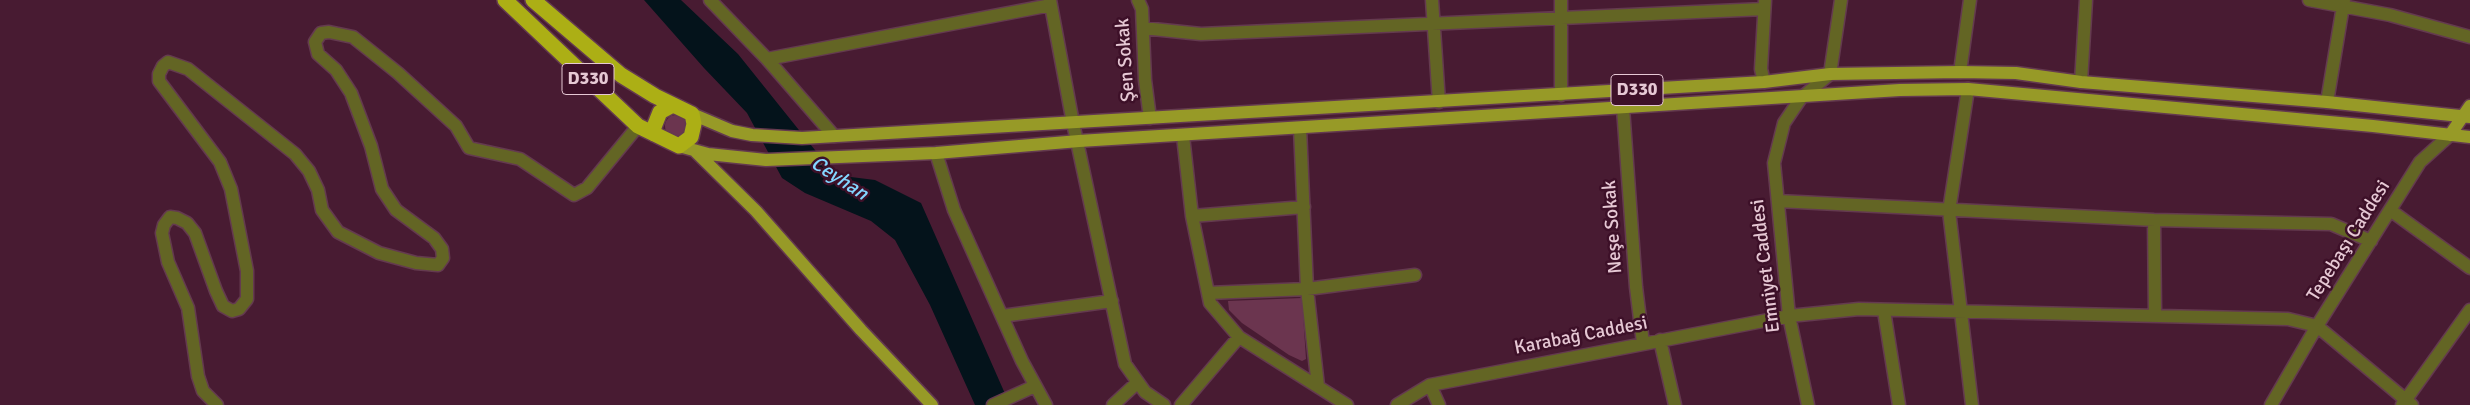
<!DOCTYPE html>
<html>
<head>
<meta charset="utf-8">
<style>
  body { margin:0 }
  canvas { display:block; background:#481b32 }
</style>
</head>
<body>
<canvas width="2470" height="405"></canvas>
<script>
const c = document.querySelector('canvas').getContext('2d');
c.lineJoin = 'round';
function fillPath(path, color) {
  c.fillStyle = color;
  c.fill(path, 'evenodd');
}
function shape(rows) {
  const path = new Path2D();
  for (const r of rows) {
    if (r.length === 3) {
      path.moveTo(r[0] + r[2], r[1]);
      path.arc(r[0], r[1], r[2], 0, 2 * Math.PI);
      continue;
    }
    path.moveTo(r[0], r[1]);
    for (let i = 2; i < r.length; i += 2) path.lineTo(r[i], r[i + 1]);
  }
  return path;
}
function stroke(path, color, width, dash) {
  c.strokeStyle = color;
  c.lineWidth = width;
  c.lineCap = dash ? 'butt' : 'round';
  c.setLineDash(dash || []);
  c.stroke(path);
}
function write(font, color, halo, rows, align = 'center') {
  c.font = font + ' Signika,sans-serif';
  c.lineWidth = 5;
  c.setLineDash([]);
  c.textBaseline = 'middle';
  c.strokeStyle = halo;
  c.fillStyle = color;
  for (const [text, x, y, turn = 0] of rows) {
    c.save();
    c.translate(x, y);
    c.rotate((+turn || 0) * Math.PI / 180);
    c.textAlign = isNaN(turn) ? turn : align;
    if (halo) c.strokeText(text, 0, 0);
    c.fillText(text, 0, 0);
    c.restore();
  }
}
const green = shape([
  [676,126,11],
  [1302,298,1306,359,1302,361,1289,355,1242,323,1229,310,1228,301]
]);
const water = shape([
  [644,0,681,0,738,54,835,175,875,180,921,203,1010,405,975,405,930,305,895,240,871,221,805,193,782,178,747,113,704,68]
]);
const minor = shape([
  [710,0,767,59,834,136],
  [1050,0,1073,123,1125,364,1145,392,1164,405],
  [1138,0,1142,9,1145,80,1150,118],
  [1432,0,1439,102],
  [1561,0,1561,95],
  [2309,0,2390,15,2470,37],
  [1143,28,1201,34,1764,9],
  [767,59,1051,5],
  [1960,72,1970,0],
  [1764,82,1761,69,1765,0],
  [2081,82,2086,0],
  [1968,89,1949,211,1972,405],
  [2327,102,2344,0],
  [1623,108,1636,287,1643,343],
  [1300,128,1307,289,1318,386],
  [1183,136,1192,216,1210,303,1239,337,1347,405],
  [936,153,954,210,1022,361,1046,405],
  [1778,201,2154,220,2331,224,2371,241],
  [2390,210,2470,268],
  [1192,216,1304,207],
  [2154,220,2155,314],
  [1208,293,1307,289,1415,275],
  [1884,311,1899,405],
  [1002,316,1112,301],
  [1660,340,1675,405],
  [1430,385,1439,405],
  [217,405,203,391,198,376,188,308,168,262,162,233,164,225,170,217,177,218,187,223,195,233,216,291,223,306,232,311,239,309,247,299,247,271,231,189,220,162,159,81,159,74,163,66,168,62,188,69,295,154,309,171,318,190,322,210,338,232,379,253,416,263,438,265,443,258,442,249,434,238,396,210,382,189,371,146,351,93,336,70,318,54,315,42,321,33,329,32,353,37,398,73,456,126,469,148,520,159,574,195,587,188,638,126],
  [993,405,1035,386],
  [1113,405,1138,382],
  [1181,405,1239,337],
  [1397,405,1430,385,1789,316,1859,309,2288,319,2317,326,2412,405],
  [1808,405,1789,316,1774,163,1784,123,1801,98,1830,74,1841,0],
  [2271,405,2317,326,2420,162,2450,135],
  [2402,405,2470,310]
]);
const major = shape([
  [692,114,732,131,752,135,802,138,1764,82,1830,74,1960,72,2016,73,2081,82,2327,102,2470,117],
  [2450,135,2470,106],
  [679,146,708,154,766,160,936,153,1079,141,1900,90,1968,89,2373,126,2470,137],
  [695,151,756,211,861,330,932,405]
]);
const highway = shape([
  [505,0,638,126,679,146,691,137,694,124,692,114,655,96,621,75,533,0],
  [654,134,654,127,660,112,673,105]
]);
const shields = [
  [588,79,52],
  [1637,90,52]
];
const shieldNames = [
  ["D330",588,79],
  ["D330",1637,90]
];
const streetNames = [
  ["Şen Sokak",1126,60,-94],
  ["Neşe Sokak",1613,227,-94],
  ["Tepebaşı Caddesi",2349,241,-58],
  ["Emniyet Caddesi",1766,266,-97],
  ["Karabağ Caddesi",1581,336,-11]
];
const waterNames = [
  ["Ceyhan",839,179,33]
];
fillPath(green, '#6b354f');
fillPath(water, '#04131b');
stroke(minor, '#643a4f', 15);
stroke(major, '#643a4f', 15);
stroke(highway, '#643a4f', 18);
stroke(minor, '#636524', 12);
stroke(major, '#979a27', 12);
stroke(highway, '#acaf15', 15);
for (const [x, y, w] of shields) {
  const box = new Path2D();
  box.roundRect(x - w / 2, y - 15.5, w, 31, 4);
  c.fillStyle = '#3d1028';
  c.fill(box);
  stroke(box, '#e6c8d4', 1);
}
write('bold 18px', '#e6c8d4', null, shieldNames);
write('19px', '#e6c8d4', '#3d1028', streetNames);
write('italic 20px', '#84d6ff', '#3d1028', waterNames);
</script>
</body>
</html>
